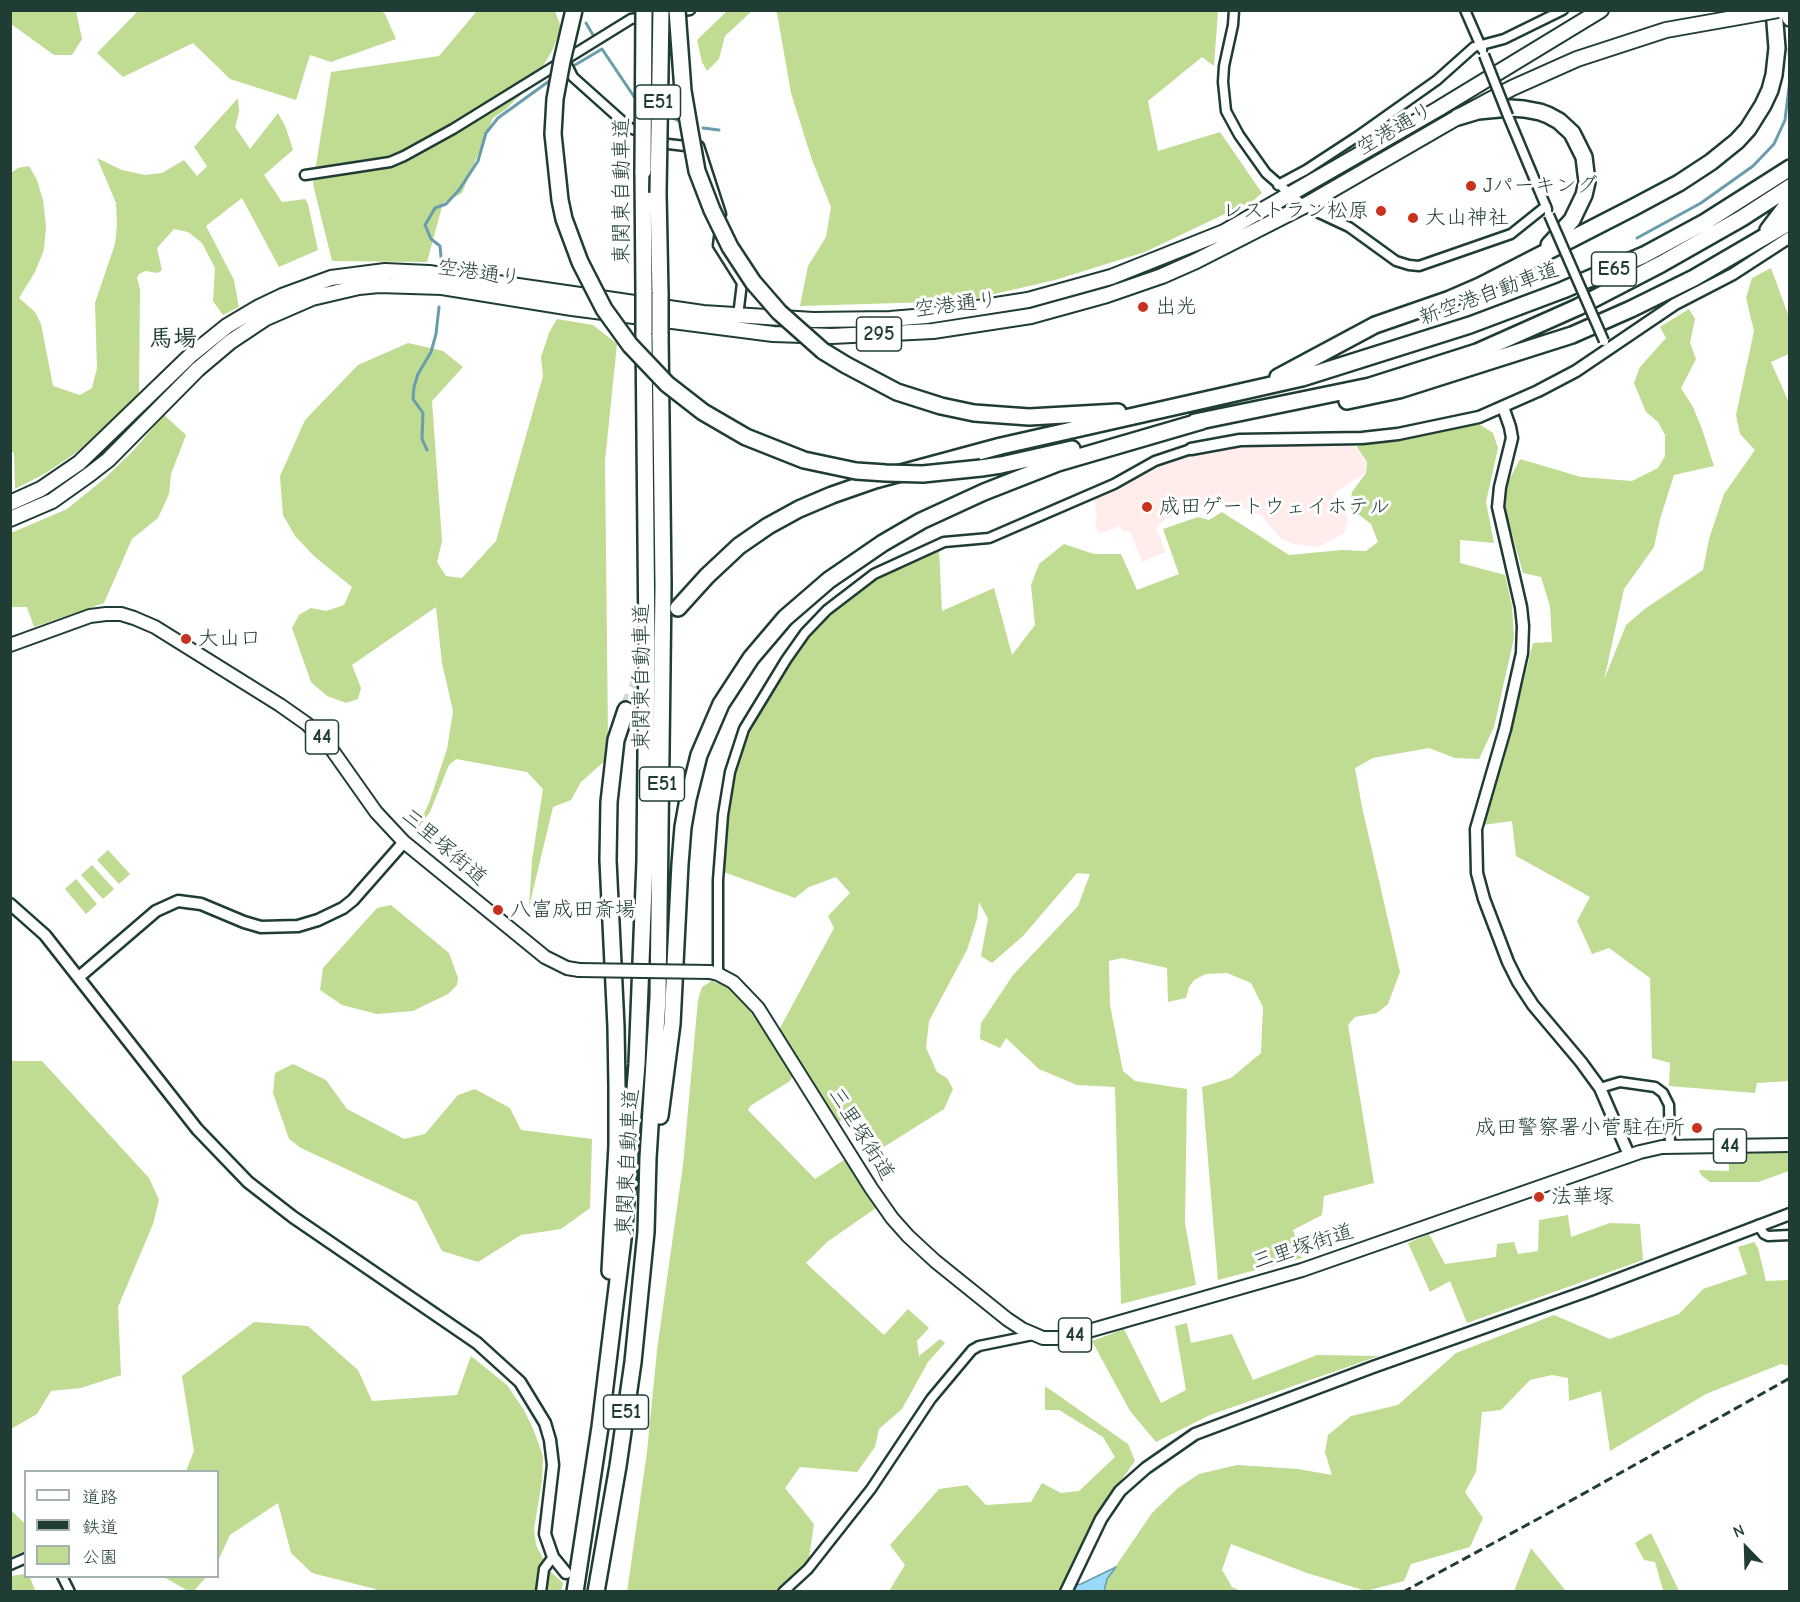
<!DOCTYPE html>
<html>
<head>
<meta charset="utf-8">
<style>
  body { margin:0 }
  #map { position:relative; width:1800px; height:1602px; overflow:hidden; background:#fff; font-family:"Comic Neue","Klee One",sans-serif }
  canvas { display:block }
  .frame { position:absolute; inset:0; border:12px solid #1f3d34; pointer-events:none }
  .legend { position:absolute; left:24px; top:1470px; width:195px; height:108px; box-sizing:border-box; background:#fff; border:2px solid #a5b1ae; margin:0; padding:8px 10px; list-style:none; font-size:18px; color:#1f3d34 }
  .legend li { display:flex; align-items:center; gap:12px; height:30px }
  .legend b { width:30px; border:2px solid #a5b1ae }
  .north { position:absolute; left:1716px; top:1518px; width:60px; height:60px; -webkit-text-stroke:4px #fff; paint-order:stroke; rotate:337deg; font-size:16px; font-weight:700; line-height:24px; text-align:center; color:#1f3d34 }
  .north::after { content:''; display:block; margin:auto; width:21px; height:27px; background:#1f3d34; clip-path:polygon(50% 0,100% 100%,50% 72%,0 100%) }
</style>
</head>
<body>
<div id="map">
<canvas width="1800" height="1602"></canvas>
<div class="frame"></div>
<ul class="legend">
<li><b style="height:8px;background:#fff"></b>道路</li>
<li><b style="height:8px;background:#1f3d34"></b>鉄道</li>
<li><b style="height:16px;background:#c0db92"></b>公園</li>
</ul>
<div class="north">N</div>
</div>
<script>
const c = document.querySelector('canvas').getContext('2d');
c.lineJoin = 'round';
function fillPath(path, color) {
  c.fillStyle = color;
  c.fill(path, 'evenodd');
}
function shape(rows) {
  const path = new Path2D();
  for (const r of rows) {
    path.moveTo(r[0], r[1]);
    for (let i = 2; i < r.length; i += 2) path.lineTo(r[i], r[i + 1]);
  }
  return path;
}
function stroke(path, color, width, dash) {
  c.strokeStyle = color;
  c.lineWidth = width;
  c.lineCap = dash ? 'butt' : 'round';
  c.setLineDash(dash || []);
  c.stroke(path);
}
function write(font, color, halo, rows, align = 'center') {
  c.font = font + ' "Comic Neue","Klee One",sans-serif';
  c.lineWidth = 6;
  c.setLineDash([]);
  c.textBaseline = 'middle';
  c.strokeStyle = halo;
  c.fillStyle = color;
  for (const [text, x, y, turn = 0] of rows) {
    c.save();
    c.translate(x, y);
    c.rotate((+turn || 0) * Math.PI / 180);
    c.textAlign = isNaN(turn) ? turn : align;
    if (halo) c.strokeText(text, 0, 0);
    c.fillText(text, 0, 0);
    c.restore();
  }
}
const built = shape([
  [1264,443,1323,445,1352,443,1366,462,1365,473,1335,493,1348,519,1344,533,1318,547,1293,544,1281,539,1261,515,1221,500,1166,519,1156,528,1166,552,1142,562,1130,531,1123,531,1120,526,1099,534,1095,524,1097,519,1094,498,1129,481,1138,473,1182,456,1234,446]
]);
const green = shape([
  [11,10,76,11,82,39,72,55,54,55,11,24],
  [139,10,381,11,385,14,396,39,331,62,310,55,296,100,230,79,193,43,123,77,97,53],
  [477,11,555,11,561,27,553,49,533,83,505,110,493,118,462,193,443,203,427,262,332,261,313,184,331,72,439,56],
  [727,11,752,11,725,36,719,59,707,71,702,62,697,40],
  [774,11,1218,11,1214,66,1202,57,1148,101,1158,151,1220,132,1262,193,1254,200,1145,252,1055,280,964,301,800,306,808,266,826,237,831,207,812,160,791,93,777,13],
  [238,98,239,112,235,127,250,149,278,113,286,128,293,150,264,175,282,202,305,199,308,204,318,250,279,267,242,198,206,226,234,280,239,307,223,315,213,301,215,268,202,243,188,232,174,229,157,248,162,270,158,273,145,271,139,274,137,278,140,289,139,395,77,452,46,473,15,489,14,454,10,449,11,173,18,168,29,166,37,180,43,200,46,226,44,250,35,272,19,298,35,312,41,324,53,386,80,395,92,388,97,368,95,303,115,244,117,225,116,203,97,158,122,170,145,175,162,173,184,160,197,176,207,166,194,147],
  [1771,268,1790,320,1789,354,1771,362,1790,405,1789,1081,1757,1083,1755,1093,1669,1086,1670,1063,1652,1058,1650,978,1609,948,1592,954,1577,921,1590,897,1516,856,1512,821,1483,825,1504,760,1533,643,1552,642,1550,606,1541,577,1523,573,1505,509,1504,490,1520,459,1581,477,1632,481,1658,468,1665,456,1665,435,1658,422,1646,412,1634,383,1640,367,1666,338,1660,327,1689,309,1695,319,1690,343,1696,359,1681,388,1693,407,1702,429,1714,466,1674,475,1660,519,1654,547,1624,589,1604,680,1626,625,1646,608,1703,570,1709,539,1724,494,1755,450,1740,434,1736,415,1754,331,1746,298,1752,278],
  [557,319,593,325,617,344,605,461,608,736,607,759,581,782,571,800,553,807,529,907,532,860,543,789,527,772,456,759,449,765,430,812,415,832,429,803,447,749,453,711,442,663,436,607,352,665,361,688,358,699,346,703,327,696,311,682,292,628,299,615,311,608,326,611,344,605,352,587,315,557,295,536,283,515,280,476,305,420,358,365,408,343,443,351,463,367,432,401,442,541,437,562,446,576,462,578,496,541,543,376,541,357,549,333],
  [164,415,186,435,171,474,169,494,158,518,132,539,104,603,34,627,27,607,11,607,11,533,67,509,104,479,132,452],
  [1479,424,1493,433,1498,448,1486,502,1494,543,1460,540,1460,563,1505,575,1512,606,1514,638,1494,727,1479,759,1455,758,1429,748,1373,758,1355,768,1362,807,1400,972,1388,1004,1377,1013,1355,1017,1348,1025,1374,1183,1324,1196,1322,1215,1293,1230,1302,1258,1218,1280,1202,1087,1231,1078,1261,1053,1263,1007,1251,983,1227,973,1206,974,1194,980,1189,987,1186,998,1168,1002,1167,968,1122,958,1109,961,1110,1005,1123,1071,1135,1081,1187,1089,1185,1223,1196,1285,1121,1304,1115,1087,1077,1085,1039,1069,1006,1038,1000,1048,980,1039,981,1023,1013,975,1078,906,1090,874,1077,873,1023,936,992,963,981,956,988,919,979,902,977,919,967,950,929,1021,926,1048,937,1072,947,1078,953,1089,944,1109,884,1147,861,1112,839,1122,783,1036,780,1028,834,928,828,916,850,893,836,877,809,887,795,898,724,872,727,811,739,755,757,714,790,660,809,635,836,607,864,584,879,576,939,549,942,611,994,588,1012,655,1035,625,1031,585,1039,564,1064,544,1094,554,1121,554,1137,590,1179,574,1163,529,1198,517,1209,520,1222,512,1289,555,1342,550,1366,551,1378,542,1371,524,1350,508,1352,492,1366,473,1367,462,1356,446],
  [108,850,130,874,119,884,97,860],
  [92,865,114,889,103,899,81,875],
  [76,879,97,904,86,914,65,889],
  [391,905,449,953,458,978,457,985,448,994,413,1011,377,1014,342,1005,320,990,323,968,377,908],
  [712,981,727,986,739,994,793,1075,790,1081,750,1106,748,1110,815,1179,847,1158,876,1200,876,1208,827,1242,806,1263,884,1335,908,1309,929,1328,917,1341,919,1356,940,1339,945,1343,928,1362,902,1409,879,1429,875,1447,857,1472,800,1467,785,1488,814,1524,809,1559,782,1591,627,1592,647,1452,657,1350,683,1165,698,1000,702,987],
  [11,1061,42,1061,149,1178,159,1200,153,1224,118,1307,121,1375,81,1388,51,1391,37,1414,11,1429],
  [293,1064,326,1080,347,1109,404,1139,425,1134,458,1095,475,1089,510,1108,521,1130,592,1139,590,1208,561,1229,521,1235,478,1262,442,1251,417,1202,301,1148,289,1139,273,1093,275,1073],
  [1789,1151,1789,1171,1758,1182,1710,1182,1701,1175,1699,1170,1729,1171,1728,1152],
  [1568,1215,1571,1237,1610,1223,1640,1224,1643,1260,1467,1323,1450,1281,1430,1292,1408,1243,1429,1234,1445,1264,1496,1257,1497,1244,1514,1242,1518,1254,1538,1251,1539,1220],
  [1754,1242,1758,1248,1766,1281,1789,1280,1789,1366,1781,1364,1706,1394,1610,1451,1601,1391,1569,1401,1568,1378,1552,1375,1530,1380,1501,1410,1482,1412,1476,1472,1465,1492,1483,1518,1470,1547,1411,1564,1404,1581,1366,1591,1307,1573,1231,1544,1222,1570,1232,1587,1241,1591,1104,1592,1107,1579,1152,1513,1178,1488,1199,1474,1237,1465,1298,1469,1332,1475,1325,1452,1328,1435,1351,1416,1398,1405,1456,1353,1554,1315,1610,1339,1679,1314,1703,1289,1747,1274,1738,1247],
  [254,1322,308,1326,358,1370,372,1401,457,1395,471,1356,507,1385,524,1410,534,1431,543,1456,542,1481,534,1529,536,1545,549,1570,563,1583,561,1591,376,1591,375,1589,312,1573,291,1553,278,1503,230,1535,218,1561,218,1472,186,1471,194,1451,182,1376],
  [1187,1323,1191,1343,1232,1334,1253,1380,1317,1355,1379,1356,1210,1415,1156,1442,1130,1411,1092,1341,1124,1329,1161,1403,1186,1390,1175,1326],
  [1045,1386,1128,1444,1135,1461,1092,1521,1059,1591,889,1591,905,1565,890,1545,939,1489,967,1485,986,1505,1031,1502,1042,1483,1061,1493,1079,1491,1115,1457,1103,1437,1059,1410,1045,1410],
  [10,1509,26,1525,25,1551,11,1557],
  [1651,1533,1679,1591,1661,1591,1663,1590,1655,1562,1644,1560,1635,1543],
  [1531,1548,1566,1591,1514,1591],
  [25,1574,26,1576,30,1577,35,1590,34,1591,11,1591,11,1576],
  [164,1577,206,1577,193,1592,188,1591]
]);
const water = shape([
  [1116,1567,1107,1579,1104,1591,1071,1592,1075,1585,1081,1584,1116,1567]
]);
const stream = shape([
  [586,23,593,35],
  [1789,49,1790,66],
  [575,65,602,49,637,101],
  [665,114,683,123],
  [703,128,719,130],
  [1637,238,1701,203,1753,166,1774,144,1785,120,1790,79],
  [441,257,440,246,431,239,425,225,435,208,446,204,459,190,478,161,486,133,498,118,552,79],
  [427,450,422,439,423,413,413,399,414,387,418,374,431,352,436,334,439,307]
]);
const motorwayTunnel = shape([
  [626,710,648,661]
]);
const minor = shape([
  [1234,10,1233,25,1224,66,1223,82,1226,111,1239,135,1266,173,1304,206,1349,227,1396,261,1409,265,1419,266,1511,234,1546,206],
  [1465,10,1482,49],
  [565,61,573,77,630,128,645,134],
  [1508,116,1547,209],
  [657,139,668,144,694,147],
  [699,146,721,214],
  [305,175,390,162,404,156,453,129,631,19,690,10],
  [1278,185,1306,170,1358,136,1437,80,1474,47,1504,39,1563,10],
  [1326,194,1324,205,1326,211,1334,218],
  [720,230,718,245,742,283,738,316],
  [718,974,718,880,723,815,730,772,744,729,786,660,805,633,827,610,874,574,944,542,989,538,1114,484,1155,461,1191,449],
  [1600,1088,1620,1082,1655,1087,1663,1093,1669,1105,1670,1147],
  [1758,1225,1764,1234,1768,1236,1790,1235],
  [10,1565,26,1558],
  [62,1576,70,1592],
  [541,1592,544,1569,553,1557],
  [783,1592,808,1569,871,1489,931,1399,972,1350,979,1346,1033,1335]
]);
const tertiary = shape([
  [1503,407,1510,427,1512,438,1500,487,1498,507,1521,607,1523,626,1522,653,1505,729,1476,829,1477,873,1484,899,1508,962,1518,982,1533,1005,1581,1062,1600,1088,1629,1155],
  [1191,449,1240,440,1362,438,1398,434,1479,417,1538,391,1576,371,1675,304,1733,274,1790,237],
  [10,904,45,935,197,1129,248,1182,293,1217,477,1343,520,1382,545,1423,550,1440,553,1465,545,1534,553,1557,566,1573],
  [79,977,156,911,178,901,201,904,244,922,261,927,298,926,318,920,343,908,353,900,404,842],
  [1066,1592,1101,1519,1120,1491,1146,1468,1195,1434,1373,1367,1590,1290,1790,1214]
]);
const primary = shape([
  [10,645,90,616,106,614,121,614,134,618,155,627,280,705,307,724,330,747,376,812,404,842,545,957,567,968,579,970],
  [710,972,718,974,733,982,758,1008,871,1188,892,1218,908,1236,935,1261,1007,1319,1022,1329,1043,1338,1063,1338,1078,1334,1302,1270,1640,1152,1662,1147,1790,1145]
]);
const trunk = shape([
  [10,503,41,489,79,463,191,355,227,326,259,307,282,296,331,278,385,271,429,273,703,313,813,320,890,319,926,316,1028,300,1111,277,1224,232,1438,109,1601,10],
  [10,519,52,501,90,474,108,460,198,369,230,342,266,318,312,298,359,287,379,285,442,287,572,308,773,334,832,336,933,331,1031,316,1107,295,1162,276,1196,261,1304,206,1458,117,1512,88,1577,59,1666,30,1762,13]
]);
const motorway = shape([
  [1788,10,1790,18],
  [1458,117,1478,111,1510,108,1524,109,1540,112,1548,115,1559,121,1572,133,1584,157,1587,182,1584,195,1572,220,1549,245],
  [643,171,644,292],
  [658,193,660,294],
  [1768,230,1790,201],
  [823,351,846,365,897,392,941,406,974,413,1029,417,1118,412],
  [1278,377,1375,325,1450,299,1480,286,1634,207,1679,183,1711,162,1737,141,1748,129,1763,105,1770,90,1774,75,1777,48,1774,10],
  [1347,401,1399,390,1572,335,1631,309,1694,278,1790,222],
  [1195,422,1370,386,1477,352,1578,307,1661,264,1742,218,1790,187],
  [981,468,1001,465,1072,449],
  [678,608,707,576,739,546,768,526,799,509,832,495,875,480,1001,446,1302,378,1470,325,1563,290,1644,255,1705,222,1790,168],
  [660,1116,672,1024,680,864,683,827,688,799,699,755,721,704,751,658,785,618,829,580,883,543,921,521,984,492,1058,463,1202,421],
  [610,1271,617,1146,617,1087,616,1027,608,860,609,802,616,740,626,710],
  [575,1592,600,1427,623,1239,637,1064,645,861,647,642,644,333],
  [596,1592,618,1466,633,1362,646,1232,648,1158,658,998,663,585,660,335]
]);
const rail = shape([
  [1403,1592,1547,1514,1790,1378]
]);
const minorBridge = shape([
  [1484,55,1508,116],
  [1549,215,1604,341]
]);
const primaryBridge = shape([
  [579,970,710,972]
]);
const trunkBridge = shape([
  [1762,13,1778,10]
]);
const motorwayBridge = shape([
  [574,10,562,61,555,99,553,134,560,200,564,219,580,262,604,309,630,345,667,384,703,412,746,437,804,460,856,471,886,473,923,474,981,468],
  [677,10,683,91,690,132,697,171,712,210,730,247,753,282,779,312,823,351],
  [643,171,644,10],
  [658,193,661,10],
  [644,292,644,333],
  [660,335,660,294]
]);
const markers = [
  [1471,186,6,"#c8321e"],
  [1381,211,6,"#c8321e"],
  [1413,218,6,"#c8321e"],
  [1143,307,6,"#c8321e"],
  [1147,507,6,"#c8321e"],
  [186,639,6,"#c8321e"],
  [498,910,6,"#c8321e"],
  [1697,1128,6,"#c8321e"],
  [1539,1197,6,"#c8321e"]
];
const shields = [
  [658,102,45],
  [1614,269,45],
  [879,334,45],
  [322,737,33],
  [662,784,45],
  [1730,1146,33],
  [1075,1335,33],
  [626,1412,45]
];
const shieldNames = [
  ["E51",658,102],
  ["E65",1614,269],
  ["295",879,334],
  ["44",322,737],
  ["E51",662,784],
  ["44",1730,1146],
  ["44",1075,1335],
  ["E51",626,1412]
];
const streetNames = [
  ["空港通り",1395,129,-30],
  ["東関東自動車道",622,191,-90],
  ["空港通り",479,273,8],
  ["新空港自動車道",1489,294,-20],
  ["空港通り",956,305,-7],
  ["東関東自動車道",642,677,-90],
  ["三里塚街道",444,847,41],
  ["三里塚街道",861,1134,58],
  ["東関東自動車道",628,1162,-87],
  ["三里塚街道",1303,1247,-18]
];
const poiNames = [
  ["Jパーキング",1483,186],
  ["レストラン松原",1369,211,"right"],
  ["大山神社",1425,218],
  ["出光",1155,307],
  ["成田ゲートウェイホテル",1159,507],
  ["大山口",198,639],
  ["八富成田斎場",510,910],
  ["成田警察署小菅駐在所",1685,1128,"right"],
  ["法華塚",1551,1197]
];
const quarterNames = [
  ["馬場",173,339]
];
fillPath(built, '#ffedeb');
fillPath(green, '#c0db92');
fillPath(water, '#9adbfc');
stroke(water, '#699cac', 1.5);
stroke(stream, '#699cac', 3);
stroke(motorwayTunnel, '#d2d8d6', 15, [15, 8]);
stroke(minor, '#1f3d34', 13);
stroke(tertiary, '#1f3d34', 15);
stroke(primary, '#1f3d34', 16);
stroke(trunk, '#1f3d34', 18);
stroke(motorway, '#1f3d34', 20);
stroke(minor, '#fff', 8);
stroke(tertiary, '#fff', 10);
stroke(primary, '#fff', 12);
stroke(trunk, '#fff', 14);
stroke(motorway, '#fff', 15);
stroke(rail, '#1f3d34', 3, [9, 4.5]);
stroke(minorBridge, '#1f3d34', 13, []);
stroke(primaryBridge, '#1f3d34', 16, []);
stroke(trunkBridge, '#1f3d34', 18, []);
stroke(motorwayBridge, '#1f3d34', 20, []);
stroke(minorBridge, '#fff', 8);
stroke(primaryBridge, '#fff', 12);
stroke(trunkBridge, '#fff', 14);
stroke(motorwayBridge, '#fff', 15);
for (const [x, y, r, color] of markers) {
  const dot = new Path2D();
  dot.arc(x, y, r, 0, 2 * Math.PI);
  c.fillStyle = color;
  c.fill(dot);
  stroke(dot, '#fff', 2);
}
for (const [x, y, w] of shields) {
  const box = new Path2D();
  box.roundRect(x - w / 2, y - 17, w, 34, 4.5);
  c.fillStyle = '#fff';
  c.fill(box);
  stroke(box, '#1f3d34', 1.5);
}
write('bold 20px', '#1f3d34', null, shieldNames);
write('21px', '#1f3d34', '#fff', streetNames);
write('21px', '#1f3d34', '#fff', poiNames, 'left');
write('bold 24px', '#1f3d34', '#fff', quarterNames);
</script>
</body>
</html>
